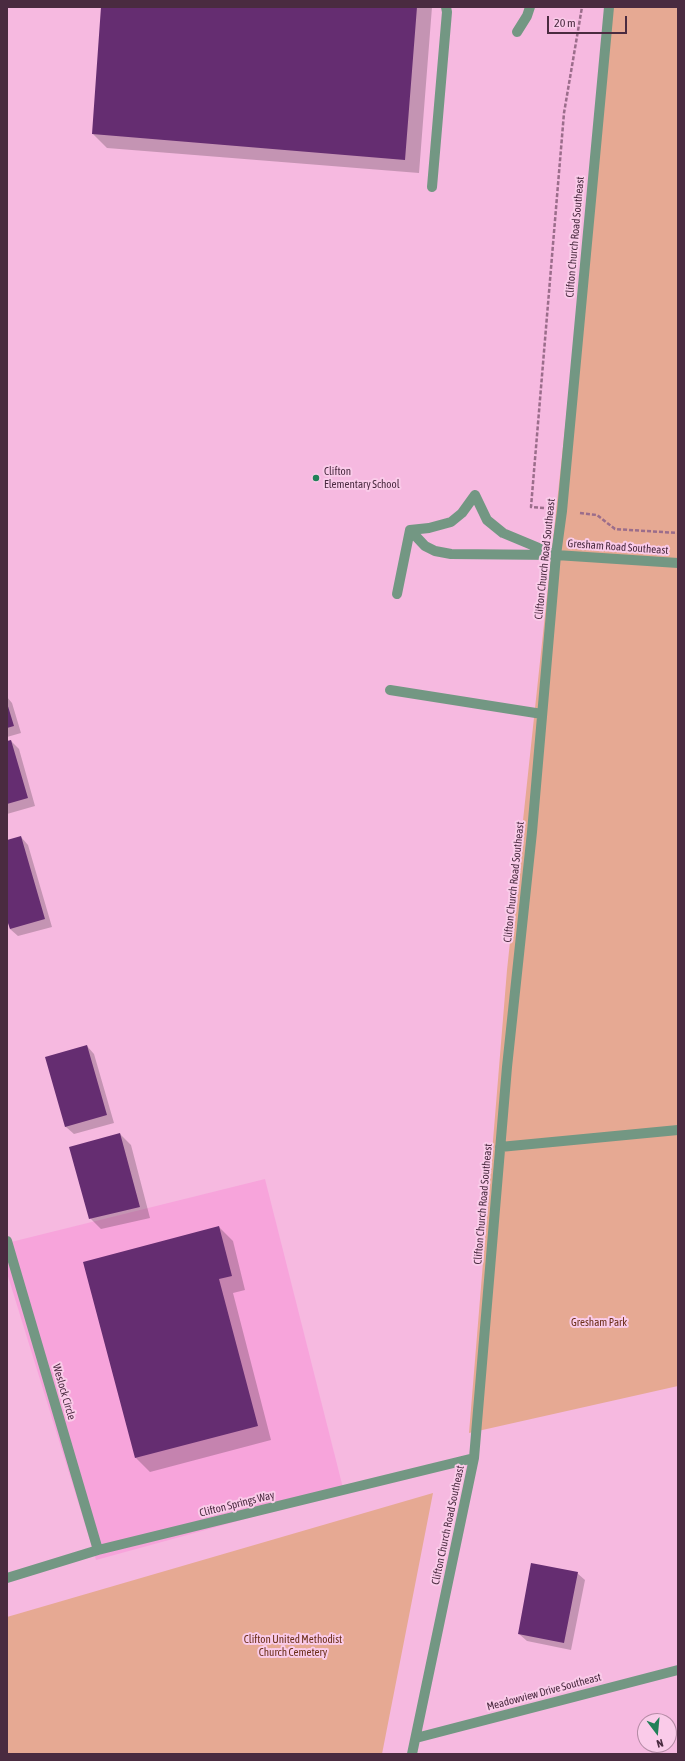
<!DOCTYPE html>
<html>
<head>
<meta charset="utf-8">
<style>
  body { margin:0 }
  #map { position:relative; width:685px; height:1761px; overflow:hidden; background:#f6b9e0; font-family:"Asap Condensed",sans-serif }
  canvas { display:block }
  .frame { position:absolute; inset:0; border:8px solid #4a2b40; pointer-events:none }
  .north { position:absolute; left:637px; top:1713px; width:40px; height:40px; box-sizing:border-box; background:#facbe9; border:1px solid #b48ba5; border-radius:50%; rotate:164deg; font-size:11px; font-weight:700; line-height:16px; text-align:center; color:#4a2b40 }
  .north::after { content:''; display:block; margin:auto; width:14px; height:18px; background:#218058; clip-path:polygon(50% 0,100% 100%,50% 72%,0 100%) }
  .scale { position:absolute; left:547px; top:16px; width:80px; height:18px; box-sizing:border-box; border:2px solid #4a2b40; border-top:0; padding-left:5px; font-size:12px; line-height:14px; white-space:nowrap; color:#4a2b40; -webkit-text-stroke:3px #facbe9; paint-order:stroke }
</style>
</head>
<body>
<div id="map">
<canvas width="685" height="1761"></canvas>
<div class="frame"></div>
<div class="north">N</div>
<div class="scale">20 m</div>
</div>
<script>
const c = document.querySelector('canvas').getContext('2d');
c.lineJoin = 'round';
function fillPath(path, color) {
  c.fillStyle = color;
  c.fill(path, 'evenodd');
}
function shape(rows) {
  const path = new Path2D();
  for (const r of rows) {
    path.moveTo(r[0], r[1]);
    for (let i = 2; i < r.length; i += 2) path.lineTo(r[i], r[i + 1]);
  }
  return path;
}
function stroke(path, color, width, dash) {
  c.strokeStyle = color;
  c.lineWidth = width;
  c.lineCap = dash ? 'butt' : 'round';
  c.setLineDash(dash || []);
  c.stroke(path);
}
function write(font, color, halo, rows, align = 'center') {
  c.font = font + ' "Asap Condensed",sans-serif';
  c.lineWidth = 4;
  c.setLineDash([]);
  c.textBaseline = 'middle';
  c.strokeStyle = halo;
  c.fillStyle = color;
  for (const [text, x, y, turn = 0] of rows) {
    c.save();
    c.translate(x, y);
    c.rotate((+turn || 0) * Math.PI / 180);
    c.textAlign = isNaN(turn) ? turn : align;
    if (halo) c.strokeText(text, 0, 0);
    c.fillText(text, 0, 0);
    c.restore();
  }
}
const built = shape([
  [265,1179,344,1492,96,1560,7,1273,7,1243]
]);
const green = shape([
  [610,7,678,7,678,1386,469,1433,507,970],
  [433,1493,382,1754,7,1754,7,1617]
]);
const shadow = shape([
  [102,7,432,7,419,173,107,148,93,134],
  [7,697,12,703,21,733,7,737],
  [11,741,19,749,35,806,7,814,7,742],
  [21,837,28,845,52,927,18,936,10,929,7,917,7,841],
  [87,1046,94,1054,114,1123,74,1134,66,1127,46,1058],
  [120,1134,131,1145,150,1218,101,1229,90,1218],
  [219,1227,233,1241,245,1290,233,1293,271,1440,150,1472,136,1458],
  [577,1573,585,1580,571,1650,527,1641,519,1634]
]);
const building = shape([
  [101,7,417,7,405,160,92,134],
  [7,703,14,726,7,728],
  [11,740,28,798,7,804,7,741],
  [21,836,45,919,10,929,7,920,7,840],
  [87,1045,107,1115,65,1127,45,1057],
  [120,1133,140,1207,89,1219,69,1147],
  [219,1226,232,1276,219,1279,258,1426,135,1458,83,1262],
  [531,1563,578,1572,564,1643,518,1634]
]);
const path = shape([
  [544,508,531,507,564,113,582,7],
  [580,513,597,515,615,529,678,533]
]);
const minor = shape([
  [517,32,527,16,530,7],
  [432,187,447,12,446,7],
  [410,530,425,546,435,551,451,554,556,555,678,563],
  [410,530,429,528,451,522,462,513,475,495,487,520,503,533,551,553],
  [397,594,410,530],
  [390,690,542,714],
  [500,1147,678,1130],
  [7,1241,98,1550],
  [7,1578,98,1550,474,1458],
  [416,1738,678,1670],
  [412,1754,474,1458,507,1067,532,832,556,555,562,511,609,7]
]);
const markers = [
  [316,478,4,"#218058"]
];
const streetNames = [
  ["Clifton Church Road Southeast",575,237,-85],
  ["Gresham Road Southeast",618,547,4],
  ["Clifton Church Road Southeast",545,559,-84],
  ["Clifton Church Road Southeast",514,882,-84],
  ["Clifton Church Road Southeast",483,1204,-85],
  ["Weslock Circle",64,1392,74],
  ["Clifton Springs Way",237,1504,-14],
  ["Clifton Church Road Southeast",448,1525,-78],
  ["Meadowview Drive Southeast",544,1692,-15]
];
const poiNames = [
  ["Clifton",324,472],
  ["Elementary School",324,485]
];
const parkNames = [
  ["Gresham Park",599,1323],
  ["Clifton United Methodist",293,1640],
  ["Church Cemetery",293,1653]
];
fillPath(built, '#f7a4db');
fillPath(green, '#e6a993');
fillPath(shadow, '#0003');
fillPath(building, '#652d71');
stroke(path, '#9b6d8b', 2.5, [4, 2]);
stroke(minor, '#739783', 10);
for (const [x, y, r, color] of markers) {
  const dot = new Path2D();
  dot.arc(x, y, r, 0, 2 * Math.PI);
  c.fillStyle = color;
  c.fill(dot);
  stroke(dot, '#facbe9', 1.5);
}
write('11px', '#4a2b40', '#facbe9', streetNames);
write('11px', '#4a2b40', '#facbe9', poiNames, 'left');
write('11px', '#6a2e18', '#facbe9', parkNames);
</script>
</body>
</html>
